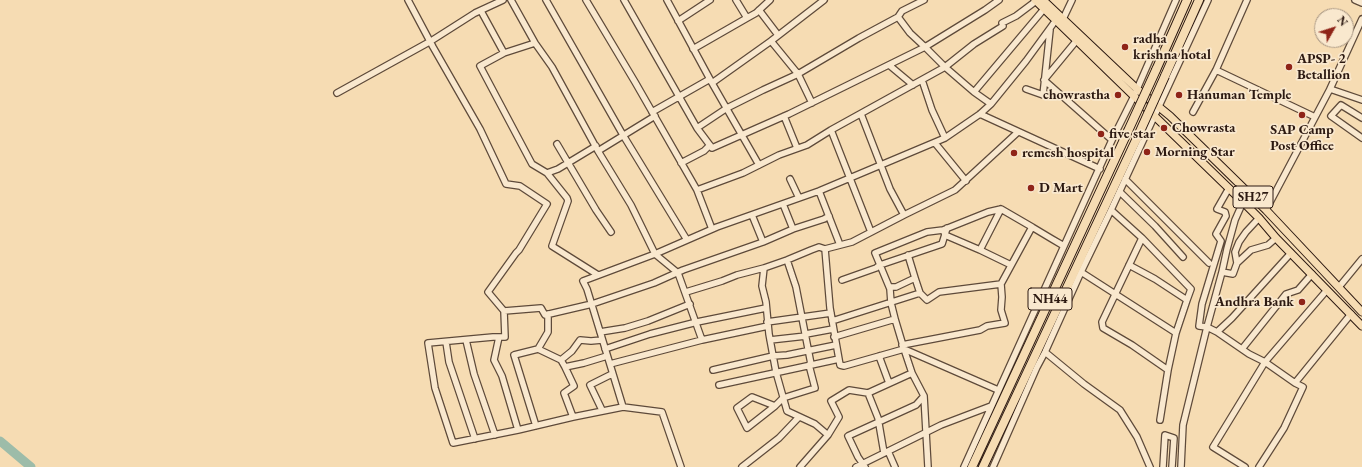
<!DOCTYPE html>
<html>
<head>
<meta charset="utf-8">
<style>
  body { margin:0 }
  #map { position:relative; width:1362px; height:467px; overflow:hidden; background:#f6dcb3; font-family:"EB Garamond",serif }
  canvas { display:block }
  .north { position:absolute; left:1314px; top:8px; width:40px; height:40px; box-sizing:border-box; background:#f9e8ce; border:1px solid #a79582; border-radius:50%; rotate:51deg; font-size:11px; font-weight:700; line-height:16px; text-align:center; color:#2c1911 }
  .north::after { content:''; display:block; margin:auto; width:14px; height:18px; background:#8f2418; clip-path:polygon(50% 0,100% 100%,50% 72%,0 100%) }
</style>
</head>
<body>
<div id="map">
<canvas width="1362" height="467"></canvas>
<div class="north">N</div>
</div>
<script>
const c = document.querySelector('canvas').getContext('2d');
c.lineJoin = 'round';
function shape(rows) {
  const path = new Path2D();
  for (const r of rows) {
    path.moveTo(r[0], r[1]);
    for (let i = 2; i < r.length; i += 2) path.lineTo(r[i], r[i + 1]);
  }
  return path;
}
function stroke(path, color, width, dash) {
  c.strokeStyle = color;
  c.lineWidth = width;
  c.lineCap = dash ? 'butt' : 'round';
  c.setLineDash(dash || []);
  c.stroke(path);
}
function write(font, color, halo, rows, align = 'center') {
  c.font = font + ' "EB Garamond",serif';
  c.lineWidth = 3.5;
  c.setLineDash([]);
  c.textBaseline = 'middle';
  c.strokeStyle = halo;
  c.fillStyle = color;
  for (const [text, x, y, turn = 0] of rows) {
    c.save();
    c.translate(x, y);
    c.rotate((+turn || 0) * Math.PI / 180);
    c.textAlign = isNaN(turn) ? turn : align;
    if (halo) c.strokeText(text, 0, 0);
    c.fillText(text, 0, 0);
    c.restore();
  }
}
const river = shape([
  [0,441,31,467]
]);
const minor = shape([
  [408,0,433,47,480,129,506,184,520,186,547,204,519,250,516,253,488,292,504,311],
  [511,0,535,43,552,67,598,151,631,205,655,254,678,273,702,340],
  [546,0,623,135,687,240],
  [586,0,635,82,697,190,743,173,779,155,807,145,831,130,945,67,974,44,1003,26,1002,23,1016,16,1036,1],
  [624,0,697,128,727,108,763,90,798,74,859,38,898,17,902,11,924,0],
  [667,0,712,83,759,165],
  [736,0,747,18],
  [1355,0,1362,3],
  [759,10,778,35],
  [481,11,504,53],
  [898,17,910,33,925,47,945,67,974,92,1044,9],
  [1063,19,1072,0],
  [678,21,710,0],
  [1077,40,1044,80,1112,140],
  [771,41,798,74,812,103],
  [535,43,504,53,480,66,532,164,547,173,567,198,568,201,552,246,598,275],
  [693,49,747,18,756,13,770,0],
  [889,65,913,85],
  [1216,70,1315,117],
  [922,80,932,110,945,138],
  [712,83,771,41,824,0],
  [1026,89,1043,95,1050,30],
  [1330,89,1362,19],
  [974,92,991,104],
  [337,93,431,41,475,13,503,0],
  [652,112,710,79],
  [1193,112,1216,70,1247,0],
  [861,114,890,189,904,215,955,190,1018,132],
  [980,114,1100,169],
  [784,116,797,148],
  [1362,118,1341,105,1331,116,1362,138],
  [697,128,712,148,789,114,925,47,985,10,999,0],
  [831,130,871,232],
  [935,143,966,181],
  [557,144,596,210,611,232],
  [598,151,655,116],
  [681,163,704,151,710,145],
  [547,173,558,169,596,146],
  [790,179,799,198],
  [1125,179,1209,263],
  [697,190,712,229],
  [819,191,840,245],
  [1120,192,1155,226,1183,257],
  [1243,202,1235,220,1227,249,1222,272,1233,274,1237,263,1251,250,1268,245,1276,238],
  [783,204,793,229],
  [1111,210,1142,238,1102,322,1103,328,1132,345,1168,370,1160,420],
  [1266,210,1330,89,1362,100],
  [752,215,763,242],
  [944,232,945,235,980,250,1011,265],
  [825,249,830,308,840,365,844,366,904,349,895,319],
  [980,250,1001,209],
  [1291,253,1232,318,1217,332,1249,354,1265,362,1327,290],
  [787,260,796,287,811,364],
  [1237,263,1235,252,1239,242,1246,232,1259,218],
  [1129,265,1155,279,1187,300,1191,289,1142,238],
  [1081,272,1176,333],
  [1222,272,1207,327,1199,326,1202,304,1221,241,1216,234,1226,216,1225,212,1217,209,1229,188],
  [842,280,876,268,880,265,942,244,947,228],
  [890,287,896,287,915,278,908,255],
  [1339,287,1362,259],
  [686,292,722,281,737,275,764,268],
  [920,293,927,300,939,292,1001,284],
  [832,321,920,293,915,278],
  [767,322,831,313],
  [600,332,625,328,648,321,690,304],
  [806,334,833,329],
  [499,337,494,360,502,376,518,430],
  [834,337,895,319,891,303,890,289,875,253,927,232,943,230,988,212,1001,209,1032,227],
  [466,340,474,374,495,435],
  [770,340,806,336],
  [446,342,449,362,475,439],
  [902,345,980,330,987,326,1005,323,1001,310,1002,297,1001,284,1032,227,1052,239,1064,246],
  [538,349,561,360,572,351,580,340,591,341,602,340],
  [605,349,650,334,697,322,766,308],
  [1242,349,1286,294,1298,290,1312,274],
  [1045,352,1084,384,1120,410,1137,437,1150,467],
  [879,356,889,383],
  [561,360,565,367,584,363,607,356],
  [610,364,702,340,768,326],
  [565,367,574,386,564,393,573,417],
  [713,370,773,356,787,355,836,345],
  [1168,370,1176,333,1187,300],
  [719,385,839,359],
  [868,393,912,373,904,349,998,390],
  [924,396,928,467],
  [775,406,747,428,737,408,752,397,775,406,783,398,815,388,809,365],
  [623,407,573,417,518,430,453,443,435,388,428,343,493,337,505,337,504,311,541,308,545,315,592,304,654,283,683,270,763,242,793,229,824,219,829,216],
  [602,410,590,385,612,374],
  [536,426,514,355,538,349,548,332,548,314],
  [828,435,839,417,831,401,849,390,868,393,878,418,884,453],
  [888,451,895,467],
  [681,467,662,412,623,407,587,289,583,281,655,254,717,227,819,191,945,138,980,114,991,104,1026,61,1056,20],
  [742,467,779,438,799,417],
  [800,467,828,435,815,424,787,411,776,372,769,334,766,302,762,286,764,268,787,260,811,250,819,247,825,249,852,242,904,215],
  [856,467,941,425,991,406],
  [865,467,858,457,848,436,916,405,924,396,912,373],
  [964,467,1112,140,1134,96,1176,0],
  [993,467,1037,367,1045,352,1081,272,1111,210,1208,0],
  [1163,467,1165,435,1174,438,1172,467],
  [1181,467,1183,425,1207,327,1217,332],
  [1245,467,1213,447,1265,362,1295,383,1351,314],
  [1259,467,1284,428,1303,387,1295,383]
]);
const major = shape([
  [1035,0,1243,202,1259,218,1276,238,1362,326],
  [1043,0,1137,89,1170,116,1266,210,1362,312]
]);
const highway = shape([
  [1156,70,1187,0],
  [1165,76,1199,0],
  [972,467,1128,131],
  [983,467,1137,138]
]);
const highwayBridge = shape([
  [1128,131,1156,70],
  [1137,138,1165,76]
]);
const markers = [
  [1125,47,4,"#8f2418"],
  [1289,67,4,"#8f2418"],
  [1118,95,4,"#8f2418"],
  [1179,95,4,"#8f2418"],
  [1302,115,4,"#8f2418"],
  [1164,128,4,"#8f2418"],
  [1101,134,4,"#8f2418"],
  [1147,152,4,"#8f2418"],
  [1014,153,4,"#8f2418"],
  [1031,188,4,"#8f2418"],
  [1302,302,4,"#8f2418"]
];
const shields = [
  [1253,197,40],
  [1050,299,44]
];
const shieldNames = [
  ["SH27",1253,197],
  ["NH44",1050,299]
];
const poiNames = [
  ["radha",1133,39],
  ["krishna hotal",1133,55],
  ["APSP- 2",1297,59],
  ["Betallion",1297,75],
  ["chowrastha",1110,95,"right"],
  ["Hanuman Temple",1187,95],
  ["Chowrasta",1172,128],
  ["SAP Camp",1302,130,"center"],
  ["Post Office",1302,146,"center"],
  ["five star",1109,134],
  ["Morning Star",1155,152],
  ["remesh hospital",1022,153],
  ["D Mart",1039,188],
  ["Andhra Bank",1294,302,"right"]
];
stroke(river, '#9dbca9', 9);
stroke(minor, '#5e4a3a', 8);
stroke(major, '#2c1911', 9);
stroke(highway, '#2c1911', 10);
stroke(minor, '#f9e8ce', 5.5);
stroke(major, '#f6dcb3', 7);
stroke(highway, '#f6dcb3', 8);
stroke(highwayBridge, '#2c1911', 10, []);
stroke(highwayBridge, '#f6dcb3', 8);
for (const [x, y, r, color] of markers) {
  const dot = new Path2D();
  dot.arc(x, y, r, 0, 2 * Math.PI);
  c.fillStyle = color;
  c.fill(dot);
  stroke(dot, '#f9e8ce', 1.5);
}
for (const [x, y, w] of shields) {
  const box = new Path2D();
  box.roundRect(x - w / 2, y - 11, w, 22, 3);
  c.fillStyle = '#f9e8ce';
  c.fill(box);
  stroke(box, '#2c1911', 1);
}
write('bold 13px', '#2c1911', null, shieldNames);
write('bold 14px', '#2c1911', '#f9e8ce', poiNames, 'left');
</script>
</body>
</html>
